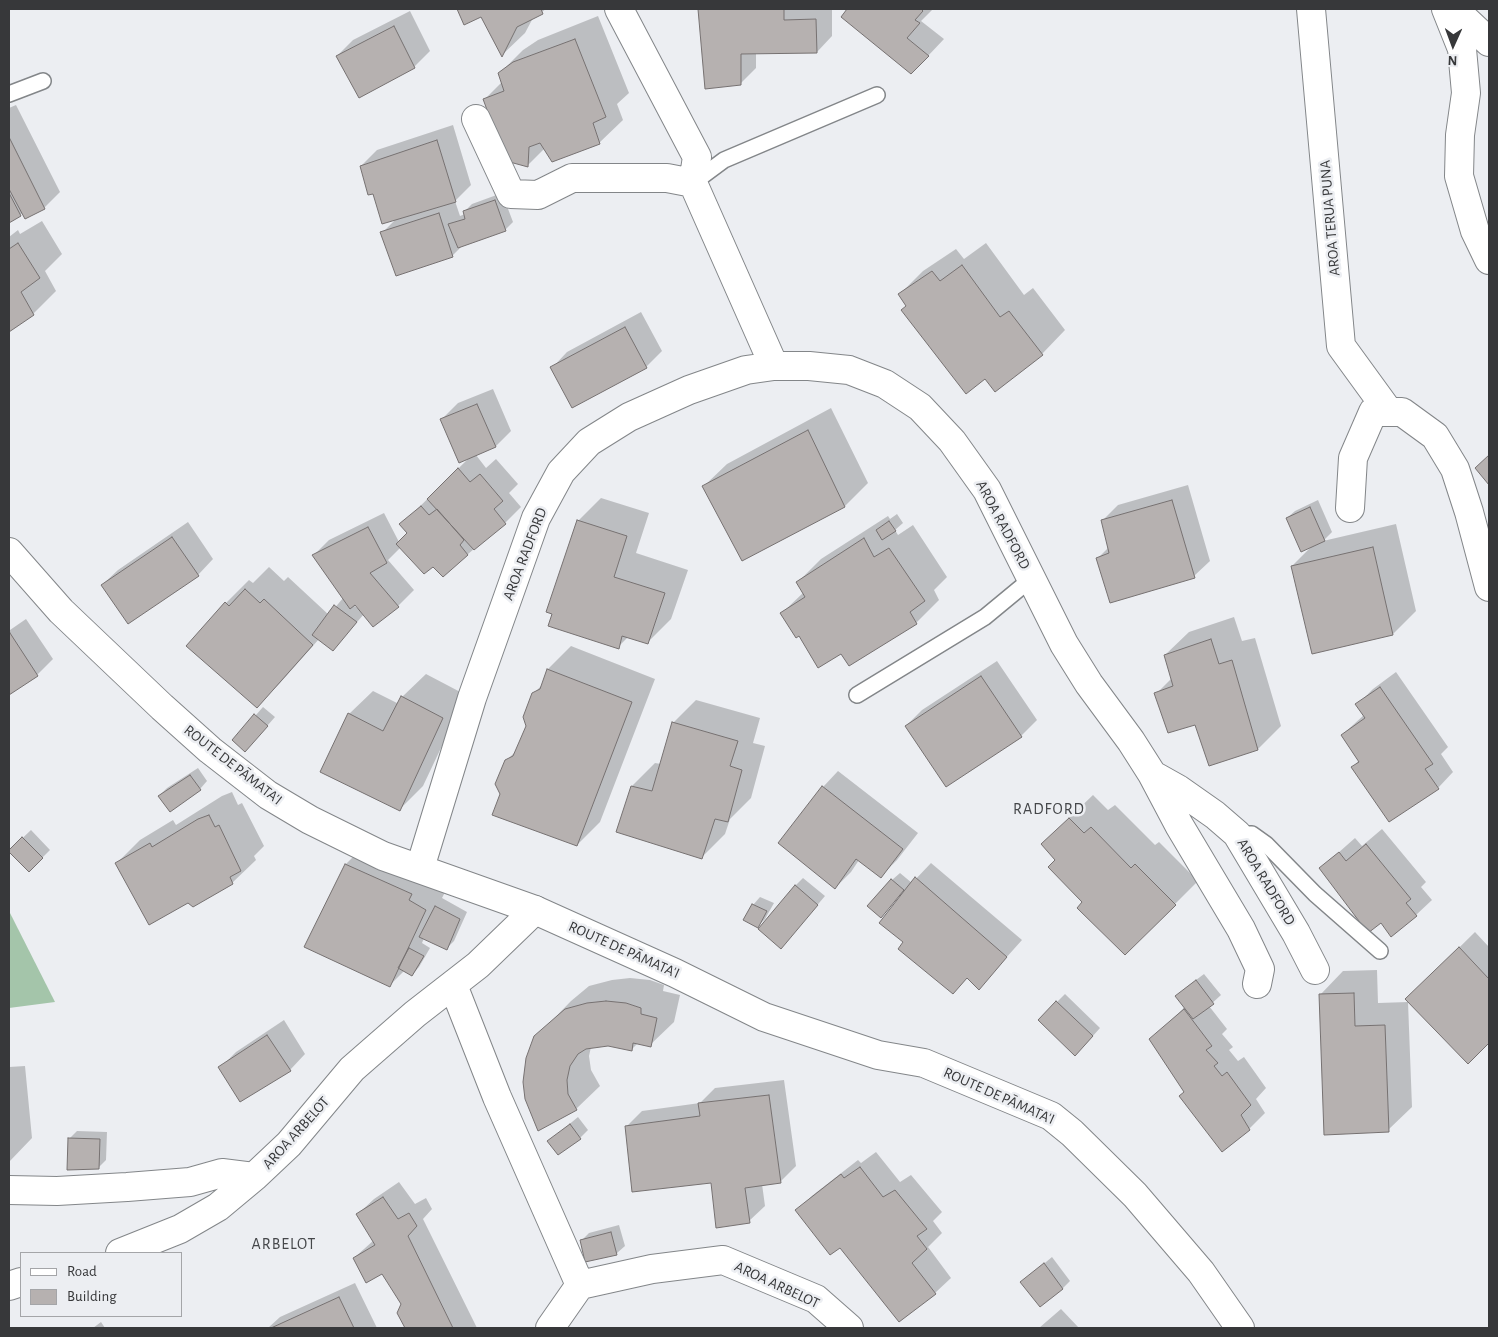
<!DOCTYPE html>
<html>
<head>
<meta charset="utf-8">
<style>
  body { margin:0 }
  #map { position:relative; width:1498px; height:1337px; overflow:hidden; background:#eceef2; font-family:"Alegreya Sans",sans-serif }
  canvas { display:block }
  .frame { position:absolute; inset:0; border:10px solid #37383a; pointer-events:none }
  .legend { position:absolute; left:20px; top:1252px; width:162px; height:65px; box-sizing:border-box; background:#eceef2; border:1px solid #a4a5a8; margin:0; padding:6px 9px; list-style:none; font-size:15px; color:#37383a }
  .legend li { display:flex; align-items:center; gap:10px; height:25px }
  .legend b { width:25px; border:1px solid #a4a5a8 }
  .north { position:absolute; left:1428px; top:20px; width:50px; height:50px; -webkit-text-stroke:4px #eceef2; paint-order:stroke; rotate:182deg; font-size:14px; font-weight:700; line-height:20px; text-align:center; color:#37383a }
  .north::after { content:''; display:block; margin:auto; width:18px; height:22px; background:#37383a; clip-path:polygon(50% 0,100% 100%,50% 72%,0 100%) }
</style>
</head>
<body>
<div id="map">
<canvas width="1498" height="1337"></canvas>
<div class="frame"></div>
<ul class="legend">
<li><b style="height:6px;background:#fff"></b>Road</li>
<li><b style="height:14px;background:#b6b1b0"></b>Building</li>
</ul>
<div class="north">N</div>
</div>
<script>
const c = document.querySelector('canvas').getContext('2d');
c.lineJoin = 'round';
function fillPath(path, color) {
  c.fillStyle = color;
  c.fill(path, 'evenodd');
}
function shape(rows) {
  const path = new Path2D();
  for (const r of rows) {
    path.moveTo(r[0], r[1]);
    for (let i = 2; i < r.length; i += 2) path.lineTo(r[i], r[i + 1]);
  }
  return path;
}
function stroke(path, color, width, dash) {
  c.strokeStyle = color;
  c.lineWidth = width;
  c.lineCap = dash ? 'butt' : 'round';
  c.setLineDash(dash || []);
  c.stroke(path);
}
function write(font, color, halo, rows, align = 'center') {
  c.font = font + ' "Alegreya Sans",sans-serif';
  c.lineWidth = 5;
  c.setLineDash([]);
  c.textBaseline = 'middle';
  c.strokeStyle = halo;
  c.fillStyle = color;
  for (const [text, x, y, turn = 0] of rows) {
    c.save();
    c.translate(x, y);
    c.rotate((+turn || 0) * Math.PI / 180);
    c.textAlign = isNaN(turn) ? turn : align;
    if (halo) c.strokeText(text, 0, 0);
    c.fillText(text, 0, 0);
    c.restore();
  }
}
const green = shape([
  [9,911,55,1002,9,1008]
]);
const shadow = shape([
  [458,9,546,9,533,18,525,33,502,55,481,16,465,23],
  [699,9,832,9,832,36,817,52,756,52,756,68,740,84,706,88],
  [849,9,933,9,921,21,944,39,927,57,843,16],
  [410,11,430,51,414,67,337,56,353,40],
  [598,16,629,93,617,104,623,120,599,143,545,148,528,165,484,100,502,82,499,74,523,50,538,40],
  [16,105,60,192,44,208,23,213,9,222,9,108],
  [453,125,471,185,455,201,460,216,465,214,464,212,472,204,502,193,513,222,505,230,463,245,452,256,382,233,396,219,374,192,361,166,377,150],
  [42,221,62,254,45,271,56,291,33,314,9,331,9,237,18,230,20,234],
  [986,243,1024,295,1033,288,1065,330,1042,354,995,390,986,377,907,306,900,294,923,271,956,249,964,259],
  [641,312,662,351,646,367,552,368,567,352],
  [493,389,511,431,496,446,476,455,486,468,496,459,518,484,509,493,521,507,505,523,443,575,433,565,401,547,388,560,414,590,398,606,373,625,364,614,333,650,319,639,280,683,257,706,226,603,249,580,253,583,269,567,284,581,288,577,329,615,343,598,313,556,329,540,384,513,399,542,408,533,401,525,470,457,442,419,458,403],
  [355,603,360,610,353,605],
  [831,408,868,483,845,506,703,487,727,464],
  [1188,485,1210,561,1194,576,1097,559,1109,547,1102,521,1118,505],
  [601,498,649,513,636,553,688,570,671,619,648,642,629,636,618,647,578,521],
  [1318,500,1332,532,1323,541,1396,524,1416,611,1393,634,1313,652,1292,566,1313,545,1287,518,1295,511],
  [897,514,903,523,895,530,898,535,913,525,947,577,934,590,939,600,916,623,841,652,799,635,782,613,804,592,798,582,821,559,888,516,890,519],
  [188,522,213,559,198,575,102,585,118,570],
  [1234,617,1242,641,1255,638,1281,726,1258,749,1210,764,1196,724,1156,694,1172,678,1165,655,1189,632],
  [26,619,53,659,37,675,9,694,9,628,10,630],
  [571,646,655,679,600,822,577,845,501,794,506,761,517,750,527,726,533,694,543,684,548,669],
  [997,661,1037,720,1021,736,946,786,906,726,922,710],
  [1396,672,1448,747,1441,754,1453,772,1438,788,1353,767,1359,760,1342,735,1364,715,1357,705,1373,689],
  [426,674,466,695,423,786,400,809,349,714,373,691,399,704,402,697],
  [696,700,760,718,753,743,765,746,751,798,730,819,725,834,702,857,632,786,655,763,661,764,673,723],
  [263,707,275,717,253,742,234,740],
  [198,768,207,781,200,789,159,796,167,788],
  [838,771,918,833,897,860,881,876,859,860,851,872,835,888,823,787],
  [232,792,238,805,242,803,264,846,254,856,256,860,232,883,117,863,140,840,173,820,176,825,222,796],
  [1093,795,1108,810,1115,805,1155,845,1159,842,1198,881,1125,954,1084,902,1057,860,1066,821],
  [1382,829,1426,882,1421,887,1432,900,1416,915,1381,921,1321,868,1355,838,1362,846],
  [31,830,50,850,29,871,9,851],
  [369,841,448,886,442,898,467,912,454,941,446,949,424,938,422,943,430,948,419,967,412,975,404,971,390,985,305,947,346,864],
  [931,863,1022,940,979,988,968,977,953,992,905,942,902,896,900,895,888,909,892,880,900,873,912,883],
  [803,878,825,896,781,948,795,886],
  [760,897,774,903,765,919,758,926,753,905],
  [1475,932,1489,947,1489,1041,1468,1062,1407,999],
  [1377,970,1378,1003,1408,1002,1412,1107,1388,1130,1320,995,1343,971],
  [1204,974,1221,995,1209,1006,1227,1029,1222,1034,1233,1047,1229,1050,1238,1061,1244,1057,1266,1088,1256,1099,1265,1113,1249,1129,1185,1092,1150,1040,1185,1007,1184,989],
  [630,978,650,980,664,985,663,991,680,995,674,1022,650,1045,638,1043,631,1050,608,1045,591,1047,589,1056,591,1070,600,1086,576,1109,539,1129,536,1037,571,1001,589,986,612,980],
  [1065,994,1100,1028,1083,1047,1039,1020],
  [284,1020,305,1054,290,1070,220,1068,236,1052],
  [25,1066,32,1138,9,1162,9,1067],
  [784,1080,796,1166,780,1182,762,1184,765,1206,749,1221,712,1181,626,1127,642,1111,700,1103,715,1088],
  [578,1117,588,1130,580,1138,558,1154,549,1141],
  [77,1131,107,1132,106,1160,98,1168,69,1139],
  [876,1152,900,1182,911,1175,942,1212,933,1221,942,1233,928,1247,951,1278,935,1293,840,1246,797,1210,813,1195,858,1160,861,1163],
  [399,1182,415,1204,426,1198,432,1209,423,1219,477,1328,406,1328,398,1313,402,1304,383,1272,354,1258,374,1240,358,1214,374,1199],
  [619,1225,625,1246,617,1253,586,1261,582,1240,589,1233],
  [1052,1257,1070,1281,1063,1288,1022,1282],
  [355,1283,377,1328,268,1328,280,1317],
  [1061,1309,1079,1328,1039,1328],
  [101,1322,105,1328,93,1328]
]);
const building = shape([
  [457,9,541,9,543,14,517,27,502,57,481,17,464,25,457,9],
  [698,9,784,9,784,20,816,19,817,53,741,54,741,85,705,89,698,9],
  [847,9,921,9,923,11,915,20,920,23,907,38,929,56,911,74,841,17,847,9],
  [394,26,415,68,359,98,336,56,394,26],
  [575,39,606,117,593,123,600,144,552,162,540,143,529,147,528,167,506,161,483,99,504,91,498,73,513,62,575,39],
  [9,137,45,209,25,219,9,189,9,137],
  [437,140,456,202,382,224,373,194,368,195,360,166,437,140],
  [9,193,21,216,9,223,9,193],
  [495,200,506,231,458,248,448,224,465,219,463,211,495,200],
  [439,213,453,257,396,276,380,232,439,213],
  [18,243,40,278,21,292,34,315,9,332,9,249,18,243],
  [962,265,1000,317,1009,311,1043,355,995,392,985,379,966,394,901,310,906,306,898,294,932,271,940,281,962,265],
  [625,327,647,368,572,408,550,367,625,327],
  [477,404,496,447,459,463,440,419,477,404],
  [808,430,845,507,742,561,702,486,808,430],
  [1489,455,1489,485,1475,468,1489,455],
  [458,468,470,482,480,474,503,501,494,509,506,524,474,550,427,499,458,468],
  [1172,500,1195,578,1110,603,1096,558,1109,553,1101,520,1172,500],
  [421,506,429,515,437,509,464,540,460,545,468,555,443,577,433,567,424,574,396,544,407,533,399,524,421,506],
  [1310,507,1325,541,1301,552,1286,518,1310,507],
  [577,520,627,536,614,577,665,593,648,644,622,636,619,649,548,626,552,614,546,612,577,520],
  [889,521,896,531,882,540,876,530,889,521],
  [368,527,387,563,370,573,399,607,373,627,355,605,350,609,312,555,368,527],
  [172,537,199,576,128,624,101,585,172,537],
  [864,538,874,557,889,548,925,601,910,612,917,624,849,666,841,654,818,668,799,636,796,638,780,613,805,597,796,582,864,538],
  [1373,547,1393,635,1312,654,1291,566,1373,547],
  [245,589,260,603,264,599,313,645,257,708,186,646,225,602,229,606,245,589],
  [334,605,357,622,333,651,312,635,334,605],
  [10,633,38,676,9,695,9,634,10,633],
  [1211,639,1219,664,1232,660,1258,750,1209,766,1195,725,1168,733,1154,693,1173,686,1164,655,1211,639],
  [547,669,632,702,577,846,492,815,500,794,495,784,505,760,513,756,526,726,523,717,532,693,540,689,547,669],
  [981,676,1022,737,946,787,905,726,981,676],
  [1380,687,1433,764,1425,769,1439,789,1389,822,1351,767,1359,762,1341,735,1365,718,1355,704,1380,687],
  [401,696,443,718,400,811,320,772,348,713,383,731,401,696],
  [254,714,268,726,245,752,232,740,254,714],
  [672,722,738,741,730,766,742,770,728,822,715,819,702,859,616,832,631,786,652,791,672,722],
  [190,775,201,790,170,812,158,796,190,775],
  [822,786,903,849,881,878,856,859,835,889,778,843,822,786],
  [209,815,215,827,219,825,241,871,230,877,233,884,193,907,188,903,149,925,115,863,150,843,152,847,198,819,209,815],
  [1069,818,1084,833,1091,827,1131,868,1135,864,1176,905,1125,955,1077,908,1082,902,1048,867,1055,860,1041,844,1069,818],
  [22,837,43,858,29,872,9,852,9,850,22,837],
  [1366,844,1411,899,1406,903,1417,916,1391,937,1381,923,1368,933,1319,868,1339,852,1346,861,1366,844],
  [345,864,412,894,409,900,426,910,390,987,304,947,345,864],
  [915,877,1007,957,979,990,967,978,953,994,898,949,903,942,879,923,915,877],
  [891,879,904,890,881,918,867,906,891,879],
  [795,885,818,905,781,949,758,929,795,885],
  [752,904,767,911,758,928,743,920,752,904],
  [435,906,460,919,447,950,419,937,435,906],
  [1459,947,1489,979,1489,1043,1468,1064,1405,999,1459,947],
  [409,948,424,956,412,976,398,968,409,948],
  [1196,980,1214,1004,1193,1019,1175,996,1196,980],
  [1354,993,1355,1026,1385,1025,1389,1132,1324,1135,1319,994,1354,993],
  [606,1001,626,1003,641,1008,641,1014,657,1018,651,1047,633,1043,632,1051,608,1046,586,1049,578,1054,570,1066,567,1080,568,1094,577,1110,538,1131,525,1099,523,1082,526,1058,534,1036,565,1009,587,1003,606,1001],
  [1056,1001,1093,1036,1075,1056,1038,1020,1056,1001],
  [1184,1009,1212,1046,1206,1050,1218,1063,1214,1066,1222,1076,1227,1072,1251,1105,1241,1115,1250,1130,1222,1152,1179,1096,1184,1092,1149,1039,1184,1009],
  [267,1035,291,1071,240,1102,218,1067,267,1035],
  [769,1095,781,1183,745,1188,750,1223,716,1228,711,1183,632,1192,625,1126,700,1116,698,1103,769,1095],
  [570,1124,581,1139,558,1155,547,1141,570,1124],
  [68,1138,100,1139,99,1169,67,1170,68,1138],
  [860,1167,883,1197,895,1190,927,1229,917,1236,927,1249,912,1263,936,1294,899,1322,840,1248,830,1255,795,1210,841,1174,844,1178,860,1167],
  [383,1197,398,1219,409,1213,417,1226,408,1236,453,1328,405,1328,397,1313,401,1304,382,1274,366,1283,353,1258,375,1245,356,1214,383,1197],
  [611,1232,617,1255,585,1262,580,1240,611,1232],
  [1044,1263,1063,1289,1040,1307,1020,1282,1044,1263],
  [339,1297,354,1328,271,1328,339,1297]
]);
const service = shape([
  [9,94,43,81],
  [693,183,724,160,877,95],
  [857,695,985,617,1031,579],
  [1237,834,1252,834,1266,844,1315,894,1380,951]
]);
const minor = shape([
  [619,9,697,157,693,183],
  [1311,9,1341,346,1389,412],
  [1446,9,1462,49,1466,93,1460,135,1459,176,1475,231,1489,260],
  [1454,9,1489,42],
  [476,119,511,194,538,195,572,178,667,178,693,183,774,366],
  [1350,508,1353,458,1373,412,1402,412,1435,436,1455,469,1469,512,1489,587],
  [1153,775,1178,789,1215,815,1237,834,1296,933,1315,970],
  [420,868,472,698,508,597,536,518,561,472,589,442,629,417,689,390,746,370,774,366,809,366,849,370,885,384,920,407,952,441,987,490,1064,644,1089,684,1131,741,1152,774,1179,825,1241,929,1260,969,1257,984],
  [453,985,497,1097,580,1285],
  [9,1190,57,1191,127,1187,190,1182,222,1173,254,1177],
  [120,1253,180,1229,218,1207,254,1177,289,1144,352,1069,415,1014,478,965,535,910],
  [9,1286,21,1282],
  [550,1328,580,1285,652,1269,723,1260,816,1299,849,1328]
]);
const secondary = shape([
  [9,552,61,611,162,707,210,750,268,795,310,820,383,856,535,910,675,973,764,1017,878,1055,924,1063,1051,1116,1072,1133,1135,1195,1201,1272,1240,1328]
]);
const streetNames = [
  ["AROA TERUA PUNA",1330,218,-95],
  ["AROA RADFORD",1003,525,62],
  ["AROA RADFORD",525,554,-69],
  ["ROUTE DE PĀMATA'I",233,765,38],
  ["AROA RADFORD",1266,882,59],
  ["ROUTE DE PĀMATA'I",624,950,24],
  ["ROUTE DE PĀMATA'I",999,1096,24],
  ["AROA ARBELOT",296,1133,-48],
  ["AROA ARBELOT",777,1285,25]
];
const neighbourhoodNames = [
  ["RADFORD",1049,809],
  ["ARBELOT",284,1244]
];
fillPath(green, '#a4c5aa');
fillPath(shadow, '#0003');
fillPath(building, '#b6b1b0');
stroke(building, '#767171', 1);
stroke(service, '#838689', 18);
stroke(minor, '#838689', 30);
stroke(secondary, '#838689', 30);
stroke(service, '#fff', 15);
stroke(minor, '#fff', 28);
stroke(secondary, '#fff', 28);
write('15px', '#37383a', '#eceef2', streetNames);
c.letterSpacing = '1px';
write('16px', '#45474a', '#eceef2', neighbourhoodNames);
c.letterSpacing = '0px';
</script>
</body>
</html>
